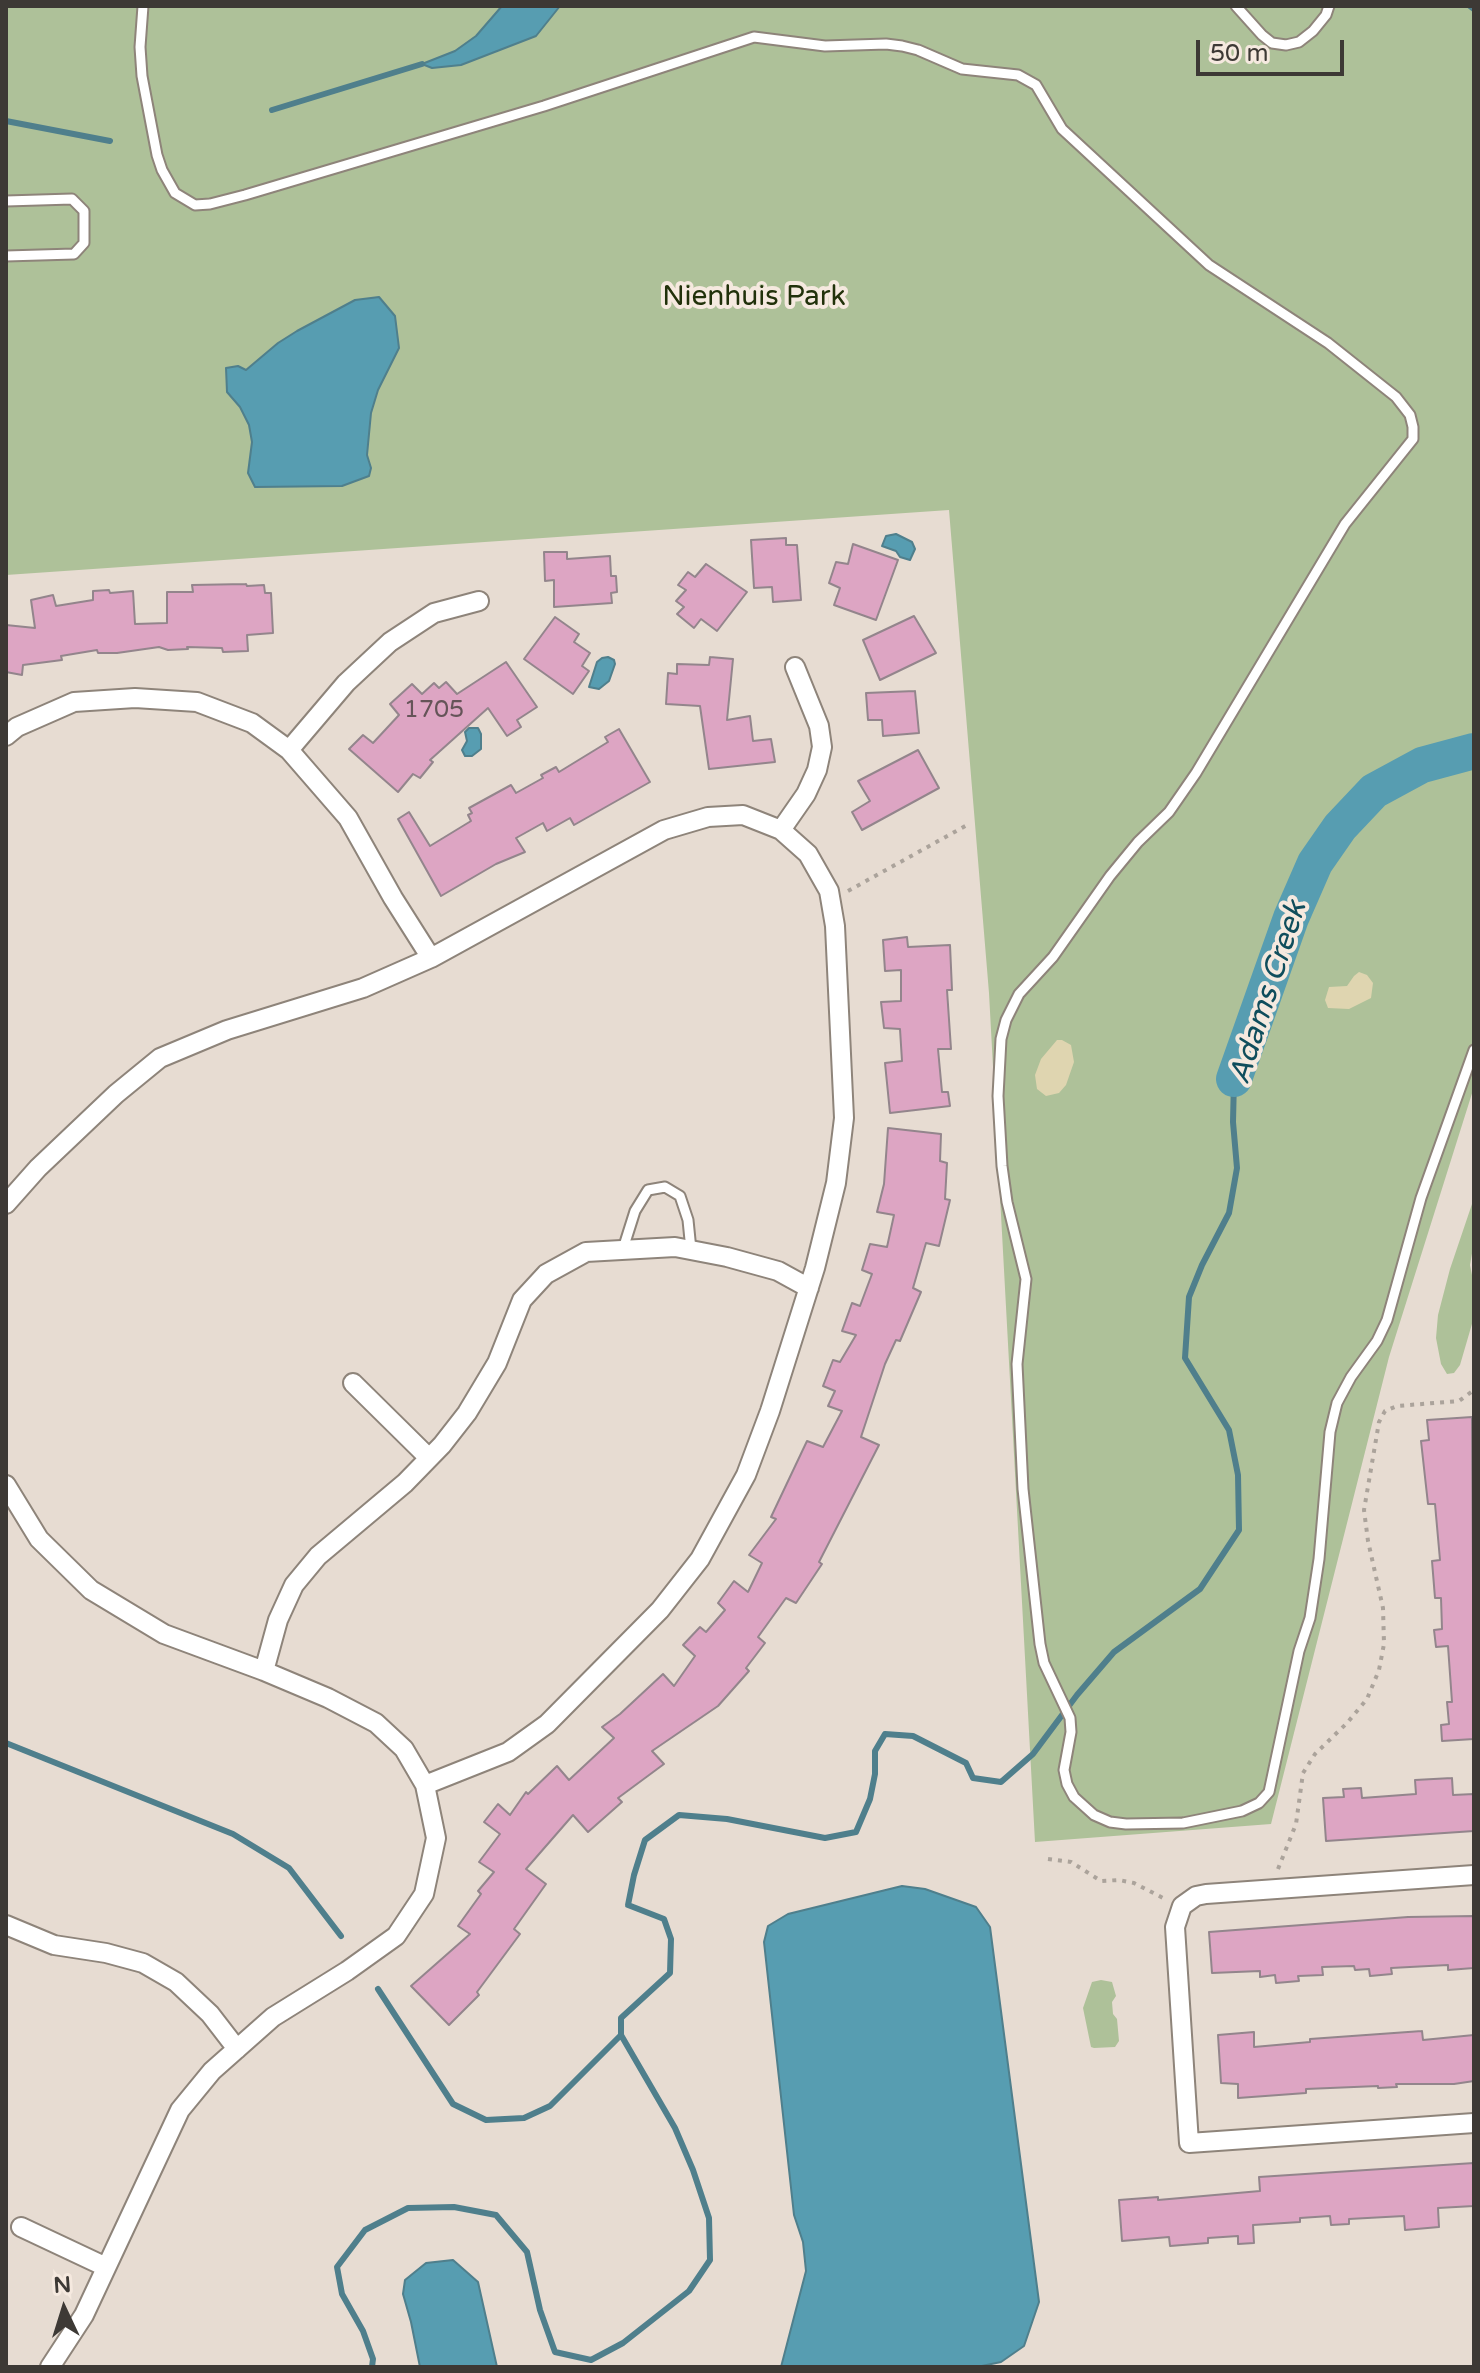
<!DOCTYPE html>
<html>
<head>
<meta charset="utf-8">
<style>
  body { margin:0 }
  #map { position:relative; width:1480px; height:2373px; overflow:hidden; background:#e7dcd2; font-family:"Varela Round",sans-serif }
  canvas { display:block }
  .frame { position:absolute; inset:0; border:8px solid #3d3935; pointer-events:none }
  .north { position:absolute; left:24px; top:2269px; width:80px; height:80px; -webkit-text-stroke:6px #f5e9df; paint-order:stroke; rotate:356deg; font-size:22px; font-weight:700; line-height:32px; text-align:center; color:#3d3935 }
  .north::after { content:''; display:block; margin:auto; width:28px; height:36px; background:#3d3935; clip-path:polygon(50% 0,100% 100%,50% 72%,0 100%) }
  .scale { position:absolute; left:1196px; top:40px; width:148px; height:36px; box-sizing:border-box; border:4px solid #3d3935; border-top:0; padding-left:10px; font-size:24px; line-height:28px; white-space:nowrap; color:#3d3935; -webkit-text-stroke:6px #f5e9df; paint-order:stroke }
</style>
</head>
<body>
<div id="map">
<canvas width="1480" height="2373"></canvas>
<div class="frame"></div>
<div class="north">N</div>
<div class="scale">50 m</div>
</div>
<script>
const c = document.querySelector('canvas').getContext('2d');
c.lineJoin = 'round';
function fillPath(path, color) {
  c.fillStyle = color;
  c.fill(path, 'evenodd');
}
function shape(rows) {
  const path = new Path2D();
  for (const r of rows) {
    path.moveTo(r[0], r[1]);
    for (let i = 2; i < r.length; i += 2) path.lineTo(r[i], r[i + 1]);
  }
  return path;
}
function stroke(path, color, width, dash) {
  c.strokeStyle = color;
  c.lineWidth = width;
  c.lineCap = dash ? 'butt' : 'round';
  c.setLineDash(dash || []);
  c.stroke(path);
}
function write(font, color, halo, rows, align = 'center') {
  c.font = font + ' "Varela Round",sans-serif';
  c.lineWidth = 8;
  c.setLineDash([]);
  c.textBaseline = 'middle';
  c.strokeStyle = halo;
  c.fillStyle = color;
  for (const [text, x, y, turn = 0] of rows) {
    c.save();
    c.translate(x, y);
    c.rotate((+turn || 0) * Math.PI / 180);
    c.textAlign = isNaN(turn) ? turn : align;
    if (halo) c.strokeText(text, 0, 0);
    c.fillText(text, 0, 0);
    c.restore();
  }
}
const green = shape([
  [6,6,1474,6,1474,1087,1389,1357,1271,1824,1035,1842,989,993,949,510,6,575],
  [1474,1179,1474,1242,1470,1265,1474,1285,1474,1317,1460,1365,1454,1373,1447,1374,1441,1364,1436,1338,1438,1315,1450,1269,1472,1204],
  [1101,1980,1112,1982,1116,1996,1112,2002,1113,2014,1117,2019,1119,2041,1115,2047,1094,2048,1091,2047,1083,2008,1092,1982]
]);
const sand = shape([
  [1359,972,1367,975,1373,983,1371,998,1349,1009,1328,1008,1325,1000,1329,987,1347,986,1354,976],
  [1057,1040,1062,1040,1071,1045,1074,1062,1066,1085,1059,1093,1046,1096,1037,1089,1035,1075,1041,1059]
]);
const water = shape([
  [502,6,560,6,536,36,461,65,432,68,422,64,455,51,476,36,502,6],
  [379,297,395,316,399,348,378,390,371,413,367,455,371,468,369,476,342,486,255,487,248,473,252,442,249,425,240,407,227,392,226,368,238,366,246,370,278,343,297,331,355,300,379,297],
  [896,534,912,542,915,549,910,560,900,557,896,551,882,546,886,536,896,534],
  [608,657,614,660,615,664,609,681,599,689,589,687,597,662,602,658,608,657],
  [469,728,478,728,481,734,481,749,472,756,465,756,462,750,467,741,465,732,469,728],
  [902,1886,925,1889,976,1907,990,1927,1039,2302,1024,2346,1001,2362,977,2367,781,2367,806,2271,803,2242,794,2215,764,1942,768,1926,788,1914,902,1886],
  [453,2260,478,2282,497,2367,420,2367,411,2322,403,2294,405,2280,426,2263,453,2260]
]);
const stream = shape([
  [1470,6,1474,9],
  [272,110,422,64],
  [6,121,110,141],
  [6,1743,233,1834,289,1868,341,1936],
  [378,1989,453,2104,486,2120,524,2118,550,2106,621,2035],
  [372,2367,373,2359,363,2331,342,2294,337,2267,365,2230,408,2208,454,2207,496,2215,527,2252,540,2310,555,2352,591,2360,623,2343,689,2291,710,2260,709,2218,693,2170,675,2128,621,2035,621,2018,670,1973,671,1939,664,1919,628,1905,634,1875,645,1840,679,1815,727,1819,825,1838,856,1832,870,1799,875,1774,875,1751,885,1734,913,1736,966,1763,973,1778,1001,1782,1033,1754,1077,1695,1114,1652,1200,1589,1239,1530,1238,1475,1229,1430,1185,1358,1189,1297,1202,1265,1229,1213,1237,1168,1233,1122,1234,1079]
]);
const river = shape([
  [1234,1079,1291,918,1315,863,1340,827,1374,791,1422,765,1474,751]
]);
const building = shape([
  [786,538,786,545,797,545,801,600,773,602,772,587,754,588,751,540,786,538],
  [853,544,898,560,876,620,834,605,840,588,829,583,836,562,848,564,853,544],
  [544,552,567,552,567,559,610,556,611,576,616,576,617,592,611,593,612,603,554,607,554,580,545,581,544,552],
  [706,564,747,592,717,631,701,619,694,628,677,614,684,607,676,601,686,590,678,585,688,572,695,577,706,564],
  [246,584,247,586,264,585,265,593,271,593,273,633,247,635,248,651,223,652,222,648,187,647,188,649,168,650,159,647,117,653,98,653,97,650,61,656,62,660,23,665,22,675,6,672,6,625,35,628,31,600,53,595,56,606,93,600,93,591,109,590,110,593,133,591,135,624,167,623,167,592,193,592,192,585,246,584],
  [914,616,936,653,880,680,863,640,914,616],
  [555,617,579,634,574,642,590,653,582,666,589,671,573,694,524,659,555,617],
  [710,657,733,659,727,720,750,716,753,741,771,739,775,762,709,769,700,706,666,704,668,673,677,674,677,664,709,665,710,657],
  [506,662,537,707,517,720,521,727,507,736,488,708,430,760,433,762,420,778,413,774,398,792,349,749,363,735,373,743,399,715,390,704,412,684,422,694,434,683,439,688,446,682,457,694,506,662],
  [915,691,919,733,883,736,882,720,868,720,866,693,915,691],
  [619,729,650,782,574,825,570,818,547,831,543,823,516,838,525,852,496,864,441,896,398,819,409,812,430,846,471,821,468,815,472,813,469,808,511,785,516,793,543,778,541,775,556,767,559,772,608,742,605,737,619,729],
  [918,750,939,788,862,830,852,812,870,801,858,781,918,750],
  [907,937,908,947,950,945,952,990,947,990,951,1049,938,1049,942,1092,948,1092,950,1106,890,1113,885,1063,902,1061,900,1029,884,1028,881,1002,901,1001,901,970,885,971,883,940,907,937],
  [888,1128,941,1134,940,1161,947,1163,945,1199,950,1200,939,1246,926,1243,913,1288,921,1292,900,1341,896,1340,885,1364,861,1437,879,1445,819,1562,822,1564,796,1603,786,1598,758,1637,765,1643,746,1668,749,1671,718,1706,652,1751,664,1764,618,1798,622,1802,588,1832,573,1815,526,1869,546,1884,514,1929,520,1934,477,1992,479,1995,449,2025,411,1986,470,1934,458,1926,481,1894,478,1891,494,1872,479,1862,500,1834,484,1822,498,1804,510,1815,526,1792,528,1794,557,1766,569,1780,614,1738,602,1727,620,1714,663,1674,674,1686,695,1656,683,1645,700,1627,706,1632,725,1610,718,1603,734,1581,748,1592,762,1563,749,1555,776,1519,771,1517,807,1441,823,1447,842,1411,828,1406,835,1391,823,1386,833,1360,840,1362,856,1335,842,1331,852,1303,860,1306,872,1274,862,1270,870,1244,887,1247,894,1215,877,1212,884,1184,888,1128],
  [1472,1417,1474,1739,1442,1741,1441,1725,1449,1724,1447,1702,1452,1702,1448,1646,1436,1647,1434,1630,1442,1629,1441,1598,1435,1598,1432,1561,1440,1560,1435,1504,1428,1504,1421,1441,1429,1440,1427,1420,1472,1417],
  [1452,1778,1453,1795,1474,1794,1474,1831,1326,1841,1323,1798,1344,1797,1343,1789,1361,1788,1362,1798,1416,1794,1415,1780,1452,1778],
  [1474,1916,1474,1968,1448,1970,1448,1965,1391,1968,1392,1974,1370,1976,1369,1969,1355,1970,1354,1966,1322,1967,1323,1975,1298,1976,1299,1981,1276,1983,1275,1975,1260,1977,1260,1971,1212,1973,1209,1932,1408,1917,1474,1916],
  [1422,2031,1423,2040,1474,2035,1474,2081,1454,2084,1396,2084,1397,2087,1378,2088,1378,2086,1306,2089,1306,2093,1238,2098,1238,2084,1221,2083,1218,2035,1254,2032,1254,2047,1310,2042,1310,2039,1422,2031],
  [1474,2163,1474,2206,1438,2208,1439,2227,1405,2230,1404,2216,1349,2219,1349,2224,1331,2225,1330,2216,1300,2218,1300,2222,1253,2225,1254,2243,1238,2244,1238,2236,1208,2238,1208,2243,1170,2246,1169,2237,1122,2241,1119,2200,1158,2197,1158,2200,1260,2191,1259,2177,1474,2163]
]);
const path = shape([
  [848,891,969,824],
  [1048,1859,1071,1862,1101,1881,1119,1880,1134,1883,1165,1899],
  [1278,1869,1296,1824,1303,1773,1315,1754,1347,1723,1367,1699,1379,1670,1384,1644,1383,1608,1368,1541,1364,1510,1379,1422,1385,1411,1397,1406,1459,1401,1474,1390]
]);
const service = shape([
  [143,6,140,47,142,76,157,155,162,170,175,193,195,205,210,204,245,195,544,106,754,37,825,46,886,44,902,46,918,50,962,69,1018,75,1036,85,1062,129,1209,265,1328,343,1396,397,1410,415,1413,427,1413,439,1345,524,1196,773,1169,812,1138,842,1110,876,1053,957,1019,994,1006,1020,1001,1039,998,1096,1002,1166,1007,1202,1026,1279,1017,1364,1023,1489,1040,1644,1044,1663,1070,1718,1071,1732,1064,1770,1067,1784,1074,1797,1094,1815,1110,1822,1126,1824,1183,1823,1242,1811,1259,1803,1269,1792,1299,1651,1310,1618,1319,1559,1330,1432,1337,1403,1351,1377,1377,1341,1387,1320,1421,1198,1474,1050],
  [1236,6,1262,35,1272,43,1286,45,1299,42,1313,31,1326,15,1329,6],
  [6,201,72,199,84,211,84,243,74,254,6,256],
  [623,1249,635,1211,648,1190,665,1187,680,1196,688,1220,691,1250]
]);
const minor = shape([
  [6,736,17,727,74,702,135,698,197,702,252,723,289,750,346,683,390,642,434,613,479,601],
  [289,750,348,818,393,898,431,958],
  [781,830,806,794,817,770,822,747,819,726,795,667],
  [6,1204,38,1168,116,1094,160,1058,227,1030,363,988,431,958,664,830,708,817,743,815,781,830,808,854,829,891,835,926,844,1118,836,1183,815,1268,770,1411,746,1475,700,1559,660,1610,547,1724,508,1752,425,1785],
  [353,1383,429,1458],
  [6,1485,39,1539,91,1590,164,1634,264,1671,328,1698,376,1723,404,1749,425,1785,436,1838,424,1894,396,1936,347,1971,273,2017,212,2071,180,2110,84,2315,50,2367],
  [264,1671,278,1620,294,1585,318,1556,405,1483,442,1445,467,1413,497,1363,522,1300,546,1274,586,1252,675,1247,727,1257,778,1271,809,1288],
  [1474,1875,1206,1894,1196,1896,1182,1906,1175,1927,1189,2143,1474,2123],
  [6,1925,54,1945,106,1953,143,1963,176,1982,210,2014,237,2049],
  [21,2227,106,2267]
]);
const numberNames = [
  ["1705",434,711]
];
const parkNames = [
  ["Nienhuis Park",754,298]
];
const waterNames = [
  ["Adams Creek",1269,993,-72]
];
fillPath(green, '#aec199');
fillPath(sand, '#dfd5b0');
fillPath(water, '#579db1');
stroke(water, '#4f7f8c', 2);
stroke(stream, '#4f7f8c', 6);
stroke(river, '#579db1', 36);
fillPath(building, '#dda5c3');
stroke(building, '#93858c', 2);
stroke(service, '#8e847a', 13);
stroke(minor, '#8e847a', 22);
stroke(path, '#aba39b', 4, [4, 6]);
stroke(service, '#fff', 9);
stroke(minor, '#fff', 18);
write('24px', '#655458', null, numberNames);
write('28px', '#21310a', '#f5e9df', parkNames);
write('italic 30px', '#0f4d5c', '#f5e9df', waterNames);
</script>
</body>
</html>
